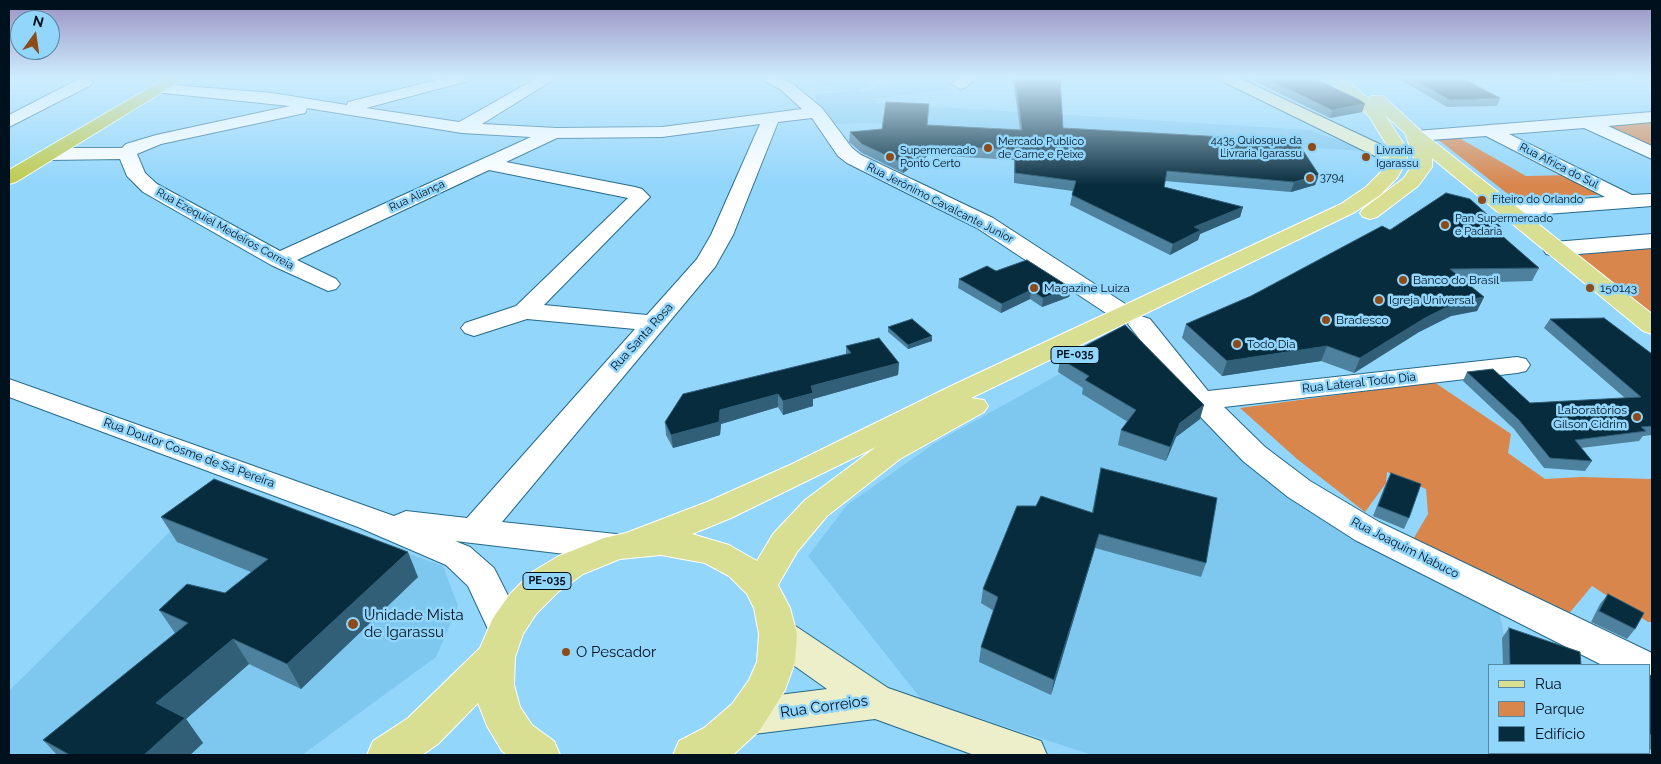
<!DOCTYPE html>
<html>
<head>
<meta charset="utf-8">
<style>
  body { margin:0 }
  #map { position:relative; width:1661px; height:764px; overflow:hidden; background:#93d6fc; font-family:Raleway,sans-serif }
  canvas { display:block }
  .frame { position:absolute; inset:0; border:10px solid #00111e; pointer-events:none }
  .legend { position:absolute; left:1488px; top:664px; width:162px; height:90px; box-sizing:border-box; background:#93d6fc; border:1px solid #5887a3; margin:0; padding:6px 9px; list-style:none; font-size:15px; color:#00111e }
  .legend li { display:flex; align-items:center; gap:10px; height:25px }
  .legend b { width:25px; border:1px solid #5887a3 }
  .north { position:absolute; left:10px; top:10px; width:50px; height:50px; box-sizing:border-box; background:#93d6fc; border:1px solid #5887a3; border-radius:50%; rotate:14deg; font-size:14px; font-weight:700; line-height:20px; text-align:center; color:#00111e }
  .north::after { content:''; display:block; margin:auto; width:18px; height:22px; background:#8c4b18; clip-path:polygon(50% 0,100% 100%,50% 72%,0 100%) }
</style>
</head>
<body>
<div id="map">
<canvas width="1661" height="764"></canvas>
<div class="frame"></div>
<ul class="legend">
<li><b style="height:6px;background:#d9df92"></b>Rua</li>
<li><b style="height:14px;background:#d9864d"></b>Parque</li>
<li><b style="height:14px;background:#072c3e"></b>Edifício</li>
</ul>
<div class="north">N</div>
</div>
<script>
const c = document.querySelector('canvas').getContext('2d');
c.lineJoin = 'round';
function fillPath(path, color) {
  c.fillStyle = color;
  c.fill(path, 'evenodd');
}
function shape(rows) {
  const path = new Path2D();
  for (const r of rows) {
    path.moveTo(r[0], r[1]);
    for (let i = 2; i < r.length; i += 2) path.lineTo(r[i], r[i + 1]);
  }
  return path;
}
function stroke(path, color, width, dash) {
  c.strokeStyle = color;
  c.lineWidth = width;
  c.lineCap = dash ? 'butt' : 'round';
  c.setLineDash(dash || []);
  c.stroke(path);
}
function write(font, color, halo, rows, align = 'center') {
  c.font = font + ' Raleway,sans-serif';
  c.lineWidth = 5;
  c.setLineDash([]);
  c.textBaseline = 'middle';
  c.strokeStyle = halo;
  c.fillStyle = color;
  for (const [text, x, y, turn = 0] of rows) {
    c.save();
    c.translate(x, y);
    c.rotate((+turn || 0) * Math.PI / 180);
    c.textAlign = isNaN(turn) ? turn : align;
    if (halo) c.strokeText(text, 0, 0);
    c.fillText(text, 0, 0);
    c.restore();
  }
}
const built = shape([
  [816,78,882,78,856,92,869,91,899,78,956,78,948,89,872,99,877,103,1311,130,1366,151,867,123,832,124,814,95,852,91,808,82],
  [1139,330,1226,439,1498,606,1510,665,1490,665,1490,753,1527,753,1527,755,1092,755,921,699,808,556,847,505,935,443],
  [217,485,443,566,458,606,436,657,302,755,9,755,9,691]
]);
const green = shape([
  [1652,120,1652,149,1597,124],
  [1436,138,1459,138,1526,176,1569,175,1606,194,1517,201],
  [1652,235,1652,314,1562,242],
  [1434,382,1511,434,1508,453,1545,479,1581,477,1652,479,1652,622,1648,622,1592,586,1566,617,1408,548,1428,514,1426,489,1387,472,1386,483,1365,512,1297,459,1240,408]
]);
const street = shape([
  [88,78,93,82,91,85,9,127,9,115,79,79,88,78],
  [445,78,471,78,468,81,366,108,459,122,537,78,556,78,482,124,556,128,662,127,802,109,781,90,760,78,780,78,793,84,822,108,852,148,861,155,993,218,1133,309,1136,314,1133,318,1141,316,1150,319,1208,391,1517,357,1526,359,1530,365,1526,371,1517,373,1224,407,1265,447,1310,481,1379,522,1652,653,1652,677,1650,677,1650,665,1602,665,1355,540,1288,497,1243,461,1191,407,1128,324,1131,320,1124,321,1115,319,977,228,847,163,838,156,812,118,778,122,733,235,715,267,502,522,616,534,628,538,633,547,628,556,616,560,455,541,470,547,494,568,525,629,519,640,506,644,493,640,468,586,446,565,358,527,9,397,9,379,394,516,406,511,467,518,635,329,527,319,474,336,465,333,461,328,465,323,516,306,628,198,489,170,297,260,336,279,340,284,336,289,328,291,271,265,143,192,127,176,120,159,50,160,43,158,41,154,43,150,50,148,122,148,126,144,156,135,290,106,154,92,152,89,160,84,272,93,347,105,348,102,445,78],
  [307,108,462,133,531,137,280,251,157,184,145,173,137,154,161,144,305,113,307,108],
  [760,124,711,235,697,259,647,315,544,305,650,197,642,189,635,187,506,162,557,138,662,137,760,124],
  [958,78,976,78,966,87,960,89,952,84,958,78],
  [1652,112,1652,122,1608,126,1652,146,1652,159,1584,128,1509,134,1632,195,1652,194,1652,206,1507,217,1500,215,1497,211,1500,207,1507,205,1605,197,1486,136,1416,141,1410,140,1407,136,1410,132,1416,131,1652,112],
  [1652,234,1652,248,1554,256,1546,254,1543,249,1546,244,1554,242,1652,234]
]);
const secondary = shape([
  [1219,78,1239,78,1405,156,1407,160,1405,164,1398,166,1391,164,1222,81,1219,78],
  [778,619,791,623,888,688,1041,741,1047,755,974,755,875,719,746,735,732,730,726,717,732,704,746,699,827,689,765,645,759,634,765,623,778,619]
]);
const primary = shape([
  [1327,78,1344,78,1369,99,1371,96,1383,96,1422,132,1652,314,1652,334,1643,331,1432,158,1432,167,1418,186,1377,217,1370,219,1363,217,1360,213,1363,209,1404,178,1415,161,1405,133,1384,114,1406,147,1407,160,1397,178,1380,195,1355,212,971,398,984,400,988,406,984,412,900,459,827,516,797,552,778,585,790,608,797,634,795,662,785,690,760,730,734,754,673,755,679,741,704,728,732,704,749,680,757,662,759,634,754,608,747,594,729,576,705,563,661,555,620,559,583,574,558,592,536,614,523,634,515,657,514,685,520,707,532,725,554,741,560,755,507,755,502,751,487,726,478,703,438,744,422,755,367,755,373,741,408,718,480,648,493,618,510,594,532,572,559,556,604,538,626,533,707,502,792,464,951,386,1341,204,1366,187,1382,171,1389,160,1388,147,1369,116,1327,78],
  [876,447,805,500,773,534,757,561,729,545,692,534,731,518,876,447]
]);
const highway = shape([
  [166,78,185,78,16,182,9,184,9,170,166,78]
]);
const wall = shape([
  [1013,78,1015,78,1063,128,1319,175,1315,185,1291,192,1165,181,1164,187,1243,207,1240,217,1200,234,1198,240,1170,255,1070,205,1073,191,1014,183,1014,160,929,155,903,173,862,153,849,142,850,132,927,125,1020,130],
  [1248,78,1313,78,1365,104,1362,112,1330,118],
  [1397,78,1462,78,1500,98,1497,106,1447,107],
  [1553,78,1636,78,1635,79,1562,82],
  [1501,227,1498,233,1539,268,1532,281,1466,283,1484,297,1477,311,1451,316,1419,332,1354,373,1321,361,1222,376,1182,338,1186,324,1251,296,1390,230],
  [996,271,1071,288,1069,297,1042,307,1030,299,1001,313,958,288,959,279],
  [1550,319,1652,354,1652,435,1643,436,1639,441,1581,448,1592,461,1585,471,1544,468,1514,429,1463,381,1467,372,1530,403,1625,398,1544,328],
  [888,327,932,341,908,349,888,332],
  [846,346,899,363,898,375,813,399,813,406,783,415,778,407,721,424,720,435,673,448,666,435,665,422,846,354],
  [1060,359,1200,419,1176,437,1166,461,1118,445,1121,430,1128,422,1082,394,1083,388,1058,372],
  [1101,468,1206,563,1201,577,1095,548,1051,695,979,662,981,647,994,611,981,603,983,589,1092,512],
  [1391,473,1409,518,1404,529,1373,516,1386,483],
  [161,517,418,577,301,689,249,664,186,719,203,743,190,755,57,755,43,740,175,633,159,610,225,593,251,572,177,542],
  [1608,594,1635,629,1627,639,1591,622,1600,604],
  [1509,628,1581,665,1503,665,1502,638],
  [1650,675,1652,677,1652,751,1650,749]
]);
const shadedWall = shape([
  [1365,104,1362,112,1330,118,1332,110],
  [930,145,929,155,903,173,903,163],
  [1319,175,1315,185,1291,192,1294,182],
  [1243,207,1240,217,1200,234,1198,240,1170,255,1173,244,1194,227],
  [1071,288,1069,297,1042,307,1043,298],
  [1031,290,1030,299,1001,313,1002,304],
  [1484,297,1477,311,1451,316,1419,332,1354,373,1360,358,1425,318,1457,302],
  [932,336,932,341,908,349,908,345],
  [1327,346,1321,361,1222,376,1227,361],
  [899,363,898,375,813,399,813,406,783,415,783,401,811,386],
  [778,394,778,407,721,424,720,435,673,448,671,435,720,410],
  [1204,405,1200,419,1176,437,1166,461,1170,447,1180,423],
  [1099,534,1095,548,1051,695,1054,680],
  [408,552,418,577,301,689,287,664],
  [233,639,249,664,186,719,203,743,190,755,144,755,156,703]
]);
const building = shape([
  [1015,78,1060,78,1063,128,1297,141,1319,175,1294,182,1167,171,1164,187,1243,207,1194,227,1201,230,1173,244,1072,195,1076,181,1015,173,1015,150,930,145,903,163,862,144,850,132,882,129,886,102,929,104,927,125,1022,130,1015,78],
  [1266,78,1313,78,1360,100,1365,104,1332,110,1266,78],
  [1412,78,1462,78,1500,98,1450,100,1412,78],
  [1446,193,1470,199,1501,227,1492,227,1539,268,1450,269,1484,297,1457,302,1425,318,1360,358,1327,346,1227,361,1186,324,1251,296,1382,226,1390,230,1446,193],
  [1027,260,1071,288,1043,298,1031,290,1002,304,959,279,987,266,996,271,1027,260],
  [1604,318,1652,354,1652,426,1641,427,1646,431,1575,440,1592,461,1550,458,1519,420,1467,372,1493,369,1530,403,1641,397,1550,319,1604,318],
  [912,319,932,336,908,345,888,327,912,319],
  [1125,325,1204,405,1180,423,1170,447,1121,430,1136,410,1085,380,1089,376,1060,359,1125,325],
  [879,338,899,363,811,386,813,393,783,401,778,394,720,410,719,422,671,435,665,422,683,394,851,353,846,346,879,338],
  [1101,468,1217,498,1206,563,1099,534,1054,680,981,647,998,597,983,589,1017,506,1036,506,1041,496,1093,513,1101,468],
  [1391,473,1421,484,1409,518,1378,506,1391,473],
  [214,479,408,552,287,664,233,639,156,703,185,718,144,755,70,755,43,740,188,623,159,610,187,584,225,593,268,559,161,517,214,479],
  [1608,594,1644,613,1635,629,1599,611,1608,594],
  [1509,628,1580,652,1581,665,1510,665,1509,628],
  [1650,675,1652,677,1652,735,1650,734,1650,675]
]);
const markers = [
  [1312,147,5,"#8c4b18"],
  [988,148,5,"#8c4b18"],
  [890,157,5,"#8c4b18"],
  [1366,157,5,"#8c4b18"],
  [1310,178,5,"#8c4b18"],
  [1482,200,5,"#8c4b18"],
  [1445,225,5,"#8c4b18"],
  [1403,280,5,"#8c4b18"],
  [1034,288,5,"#8c4b18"],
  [1590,288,5,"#8c4b18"],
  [1379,300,5,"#8c4b18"],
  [1326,320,5,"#8c4b18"],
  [1237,344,5,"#8c4b18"],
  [1637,417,5,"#8c4b18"],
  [353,624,6,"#8c4b18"],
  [566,652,5,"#8c4b18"]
];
const farPoinames = [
  ["4435 Quiosque da",1302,141,"right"],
  ["Livraria Igarassu",1302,154,"right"],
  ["Mercado Publico",998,142],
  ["de Carne e Peixe",998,155],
  ["Supermercado",900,151],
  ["Ponto Certo",900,164],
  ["Livraria",1376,151],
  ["Igarassu",1376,164],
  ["3794",1320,178],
  ["Fiteiro do Orlando",1492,200],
  ["Pan Supermercado",1455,219],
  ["e Padaria",1455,232]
];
const farStreetnames = [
  ["Rua Africa do Sul",1559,166,27],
  ["Rua Aliança",417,196,-25],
  ["Rua Jerônimo Cavalcante Junior",940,203,27],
  ["Rua Ezequiel Medeiros Correia",225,229,29]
];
const shields = [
  [1075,355,48],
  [547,581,48]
];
const shieldNames = [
  ["PE-035",1075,355],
  ["PE-035",547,581]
];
const poiNames = [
  ["Banco do Brasil",1413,280],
  ["Magazine Luiza",1044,288],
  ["150143",1600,288],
  ["Igreja Universal",1389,300],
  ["Bradesco",1336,320],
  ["Todo Dia",1247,344],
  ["Laboratórios",1627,410,"right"],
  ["Gilson Cidrim",1627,424,"right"]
];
const streetNames = [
  ["Rua Santa Rosa",642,337,-48],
  ["Rua Lateral Todo Dia",1359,383,-6],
  ["Rua Doutor Cosme de Sá Pereira",189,453,20],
  ["Rua Joaquim Nabuco",1405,548,27]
];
const nearPoinames = [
  ["Unidade Mista",364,615],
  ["de Igarassu",364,632],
  ["O Pescador",576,652]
];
const nearStreetnames = [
  ["Rua Correios",824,707,-8]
];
fillPath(built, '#7ec7ef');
fillPath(green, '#d9864d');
stroke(street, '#24698a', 2);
stroke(secondary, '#24698a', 2);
stroke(primary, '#fff', 2);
stroke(highway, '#fff', 2);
fillPath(street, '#fff');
fillPath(secondary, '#ecefc9');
fillPath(primary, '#d9df92');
fillPath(highway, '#bfca4a');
fillPath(wall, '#4d819d');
fillPath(shadedWall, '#315f77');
fillPath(building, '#072c3e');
stroke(building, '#315f77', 1);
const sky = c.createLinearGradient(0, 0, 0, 185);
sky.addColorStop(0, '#9991c3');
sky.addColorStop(0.42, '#ceedfe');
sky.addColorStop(1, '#ceedfe00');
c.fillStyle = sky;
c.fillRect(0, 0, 1661, 185);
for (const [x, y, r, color] of markers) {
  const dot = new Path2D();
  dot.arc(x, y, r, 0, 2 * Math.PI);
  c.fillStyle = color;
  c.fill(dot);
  stroke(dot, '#93d6fc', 2);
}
write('11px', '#00111e', '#93d6fc', farPoinames, 'left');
write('11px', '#00111e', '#93d6fc', farStreetnames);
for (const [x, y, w] of shields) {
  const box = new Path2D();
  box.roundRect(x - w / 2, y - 8.5, w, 17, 4);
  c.fillStyle = '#93d6fc';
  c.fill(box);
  stroke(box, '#00111e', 1);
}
write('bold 11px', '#00111e', null, shieldNames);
write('12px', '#00111e', '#93d6fc', poiNames, 'left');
write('12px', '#00111e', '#93d6fc', streetNames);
write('15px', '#00111e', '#93d6fc', nearPoinames, 'left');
write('15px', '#00111e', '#93d6fc', nearStreetnames);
</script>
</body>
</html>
